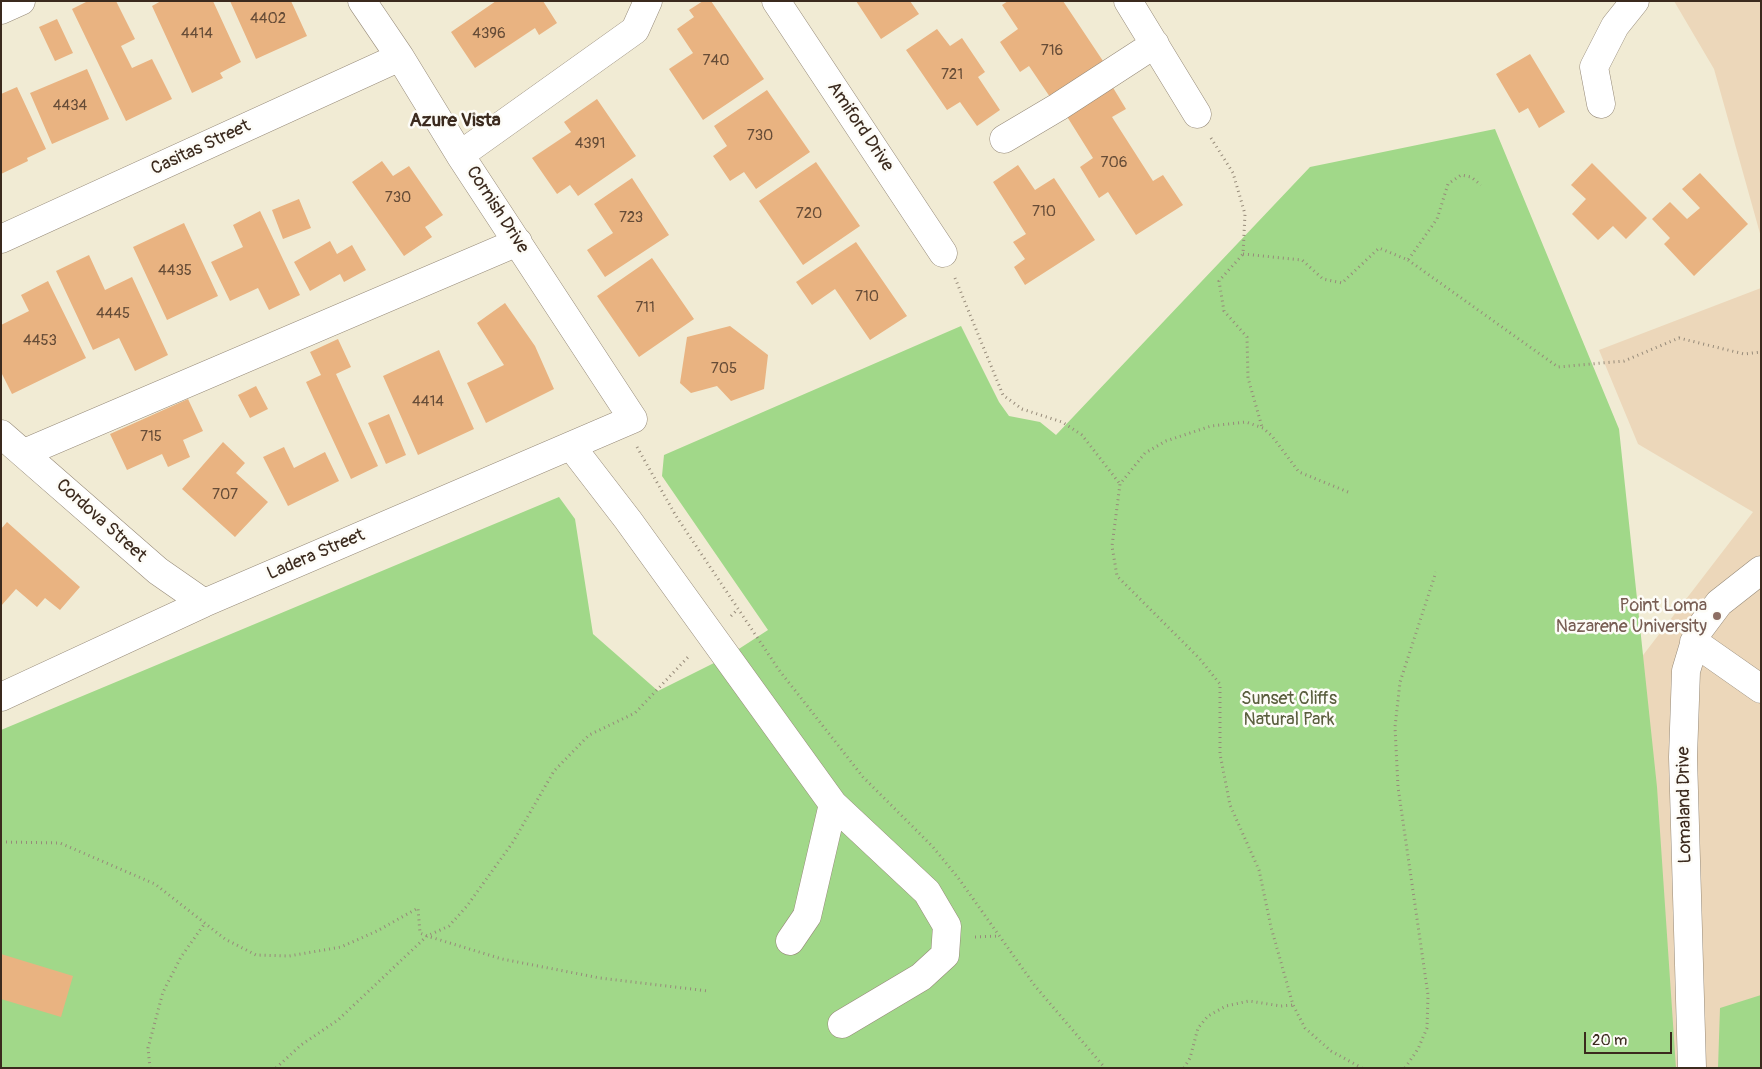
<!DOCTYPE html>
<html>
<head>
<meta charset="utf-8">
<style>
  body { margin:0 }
  #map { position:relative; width:1762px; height:1069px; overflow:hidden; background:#f1ebd4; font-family:Pangolin,sans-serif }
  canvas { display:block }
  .frame { position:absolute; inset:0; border:2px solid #3b2a1e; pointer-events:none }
  .scale { position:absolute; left:1584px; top:1032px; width:88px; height:22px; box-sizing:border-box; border:2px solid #3b2a1e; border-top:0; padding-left:6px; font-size:15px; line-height:18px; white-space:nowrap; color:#3b2a1e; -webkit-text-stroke:4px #fdfcf7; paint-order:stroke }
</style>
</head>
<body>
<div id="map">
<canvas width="1762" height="1069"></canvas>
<div class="frame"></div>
<div class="scale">20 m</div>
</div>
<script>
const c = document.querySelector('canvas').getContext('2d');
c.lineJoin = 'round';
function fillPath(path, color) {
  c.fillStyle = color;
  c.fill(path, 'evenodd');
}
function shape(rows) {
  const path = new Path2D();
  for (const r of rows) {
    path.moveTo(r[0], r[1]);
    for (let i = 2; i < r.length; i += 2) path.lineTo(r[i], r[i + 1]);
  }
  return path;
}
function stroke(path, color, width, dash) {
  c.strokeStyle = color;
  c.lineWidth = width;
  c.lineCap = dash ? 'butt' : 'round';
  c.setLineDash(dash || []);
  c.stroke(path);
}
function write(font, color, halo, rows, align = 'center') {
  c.font = font + ' Pangolin,sans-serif';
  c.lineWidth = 5;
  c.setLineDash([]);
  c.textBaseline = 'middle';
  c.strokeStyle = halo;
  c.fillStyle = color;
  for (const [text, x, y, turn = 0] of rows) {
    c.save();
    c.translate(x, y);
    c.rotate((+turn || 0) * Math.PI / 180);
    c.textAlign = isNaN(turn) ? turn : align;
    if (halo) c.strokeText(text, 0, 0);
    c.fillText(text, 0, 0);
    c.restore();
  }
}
const built = shape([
  [1674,1,1761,1,1761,237,1714,69],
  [1761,288,1761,1068,1608,1068,1594,719,1753,512,1638,444,1599,350]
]);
const green = shape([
  [1495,129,1619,429,1657,787,1676,1068,1,1068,1,730,559,497,575,519,593,634,658,691,728,656,768,630,662,476,664,455,961,326,999,402,1009,416,1040,422,1056,435,1310,167],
  [1761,995,1761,1068,1718,1068,1720,1008]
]);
const building = shape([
  [88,1,116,1,135,39,121,46,132,68,152,59,172,99,126,121,72,9],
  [161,1,213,1,241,62,220,73,223,78,192,93,152,6],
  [230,1,291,1,307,36,256,59],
  [496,1,543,1,557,23,539,35,535,28,475,68,451,32],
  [703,1,711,1,764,79,703,120,669,69,693,53,677,29,694,17,689,10],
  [856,1,910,1,919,14,881,39],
  [1008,1,1063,1,1103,61,1050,97,1029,66,1020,72,1000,42,1018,29,1002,5],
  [57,19,73,53,55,61,39,27],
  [937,29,950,46,962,38,985,72,978,77,1000,110,977,126,960,102,947,110,906,50],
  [1530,54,1565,112,1539,128,1528,108,1519,113,1496,74],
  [87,69,109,119,52,144,30,93],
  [1112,86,1126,109,1112,117,1153,181,1163,175,1183,205,1136,235,1108,192,1099,198,1080,167,1093,158,1066,115],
  [17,87,46,149,27,158,28,161,1,174,1,94],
  [767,90,810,152,756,189,744,172,730,181,713,156,727,146,714,126],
  [597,99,636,156,578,196,570,185,557,194,532,158,571,132,564,122],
  [382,161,393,176,409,166,443,215,425,227,432,237,404,256,352,182],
  [816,162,860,226,803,265,759,201],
  [1592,163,1647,218,1626,239,1613,226,1598,240,1572,214,1586,199,1571,185],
  [1018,165,1035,190,1054,178,1095,240,1025,285,1014,267,1025,259,1013,242,1026,234,993,182],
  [1700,173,1748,224,1694,276,1664,244,1670,238,1652,219,1670,202,1687,219,1700,208,1682,189],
  [632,178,669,235,605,277,587,250,613,233,594,204],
  [299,199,311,228,283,239,272,210],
  [260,211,300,295,269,310,258,288,230,301,211,262,243,247,233,225],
  [184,223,218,296,167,320,133,247],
  [330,241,337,254,352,245,366,270,344,282,340,274,310,291,294,262],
  [856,242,907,316,870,340,835,289,812,305,796,282],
  [89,255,105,290,132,277,168,355,135,371,119,338,93,350,56,271],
  [652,258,694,319,639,357,597,296],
  [48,281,86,358,12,394,1,372,1,325,29,311,21,295],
  [505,303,535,346,554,389,486,423,467,383,504,365,477,323],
  [730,326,768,355,764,389,731,401,717,386,691,393,680,383,687,337],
  [338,339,351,367,336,374,378,466,351,479,306,382,321,375,310,352],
  [439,350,474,429,418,455,383,376],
  [256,386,268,409,250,418,238,395],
  [188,399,203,431,183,440,190,457,168,467,162,454,127,470,110,434],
  [389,414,406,455,386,464,368,423],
  [223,442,245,463,236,473,268,502,235,537,182,489],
  [284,447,294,468,325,452,339,481,288,506,263,457],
  [7,522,80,587,60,610,45,598,37,607,16,589,1,606,1,529],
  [1,954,73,976,61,1017,1,999]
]);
const path = shape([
  [1211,138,1233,173,1245,214,1243,254,1219,281,1224,311,1247,337,1248,378,1262,427],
  [1243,254,1302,260,1323,279,1342,283,1379,248,1408,260,1437,219,1448,184,1461,175,1471,177,1481,185],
  [1408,260,1558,367,1624,361,1679,338,1744,354,1761,352],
  [955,278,1003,395,1022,409,1062,422,1082,435,1120,484],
  [637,447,676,516,779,670,863,777,933,847,959,879,1035,986,1105,1068],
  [1348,492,1299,472,1272,436,1263,428,1246,422,1211,426,1166,441,1145,453,1120,484,1112,546,1117,576,1199,658,1220,684,1220,754,1230,805,1259,870,1271,927,1293,1005,1305,1028,1331,1051,1362,1068],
  [731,616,738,609],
  [1,842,60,843,155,884,225,939,256,955,289,956,341,947,377,931,418,908,420,933,427,936,449,926,467,906,513,842,554,771,589,735,635,713,690,655],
  [975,937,999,936],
  [150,1068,148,1048,163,992,181,957,205,923],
  [276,1068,301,1045,338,1020,427,936,502,959,600,978,708,991],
  [1184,1068,1190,1058,1198,1028,1208,1016,1226,1006,1249,1001,1281,1006,1293,1005],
  [1405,1068,1418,1049,1427,1028,1428,995,1398,787,1395,727,1400,682,1436,572]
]);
const minor = shape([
  [776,1,943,253],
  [1128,1,1197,114],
  [1,10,21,1],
  [1601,104,1594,67,1615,26,1635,1],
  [1004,139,1058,107,1155,44],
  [460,155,635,30,648,1],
  [1,239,400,57],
  [1,434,158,571,204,603],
  [571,446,628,520,833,804,927,892,947,926,945,955,921,977,842,1024],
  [24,453,518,242],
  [1694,642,1761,689],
  [1,697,204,603,633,419,460,155,400,57,362,1],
  [790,941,807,916,833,804],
  [1692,1068,1683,757,1686,671,1698,631,1719,603,1761,570]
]);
const markers = [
  [1717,616,5,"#8d6e63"]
];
const numberNames = [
  ["4402",268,19],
  ["4414",197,34],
  ["4396",489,34],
  ["716",1052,51],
  ["740",716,61],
  ["721",952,75],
  ["4434",70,106],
  ["730",760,136],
  ["4391",590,144],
  ["706",1114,163],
  ["730",398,198],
  ["710",1044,212],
  ["720",809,214],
  ["723",631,218],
  ["4435",175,271],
  ["710",867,297],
  ["711",645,308],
  ["4445",113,314],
  ["4453",40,341],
  ["705",724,369],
  ["4414",428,402],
  ["715",151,437],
  ["707",225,495]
];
const streetNames = [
  ["Amiford Drive",860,127,56],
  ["Casitas Street",201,148,-25],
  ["Cornish Drive",497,210,57],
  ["Cordova Street",101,521,42],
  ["Ladera Street",316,555,-23],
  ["Lomaland Drive",1685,805,-91]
];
const educationNames = [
  ["Point Loma",1707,606],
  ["Nazarene University",1707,627]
];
const parkNames = [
  ["Sunset Cliffs",1289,699],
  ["Natural Park",1289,720]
];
const neighbourhoodNames = [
  ["Azure Vista",455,121]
];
fillPath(built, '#ecd7ba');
fillPath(green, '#a1d889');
fillPath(building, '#e9b381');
stroke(minor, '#968a79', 29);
stroke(path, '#968a79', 3, [1, 4]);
stroke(minor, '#fff', 28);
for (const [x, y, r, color] of markers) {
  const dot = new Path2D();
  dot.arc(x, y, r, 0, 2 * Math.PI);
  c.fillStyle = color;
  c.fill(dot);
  stroke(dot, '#fdfcf7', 2);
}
write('15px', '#664c37', null, numberNames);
write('18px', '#3b2a1e', '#fdfcf7', streetNames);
write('18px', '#785e54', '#fdfcf7', educationNames, 'right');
write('18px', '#5a5e3e', '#fdfcf7', parkNames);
write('bold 19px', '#3b2a1e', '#fdfcf7', neighbourhoodNames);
</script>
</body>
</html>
